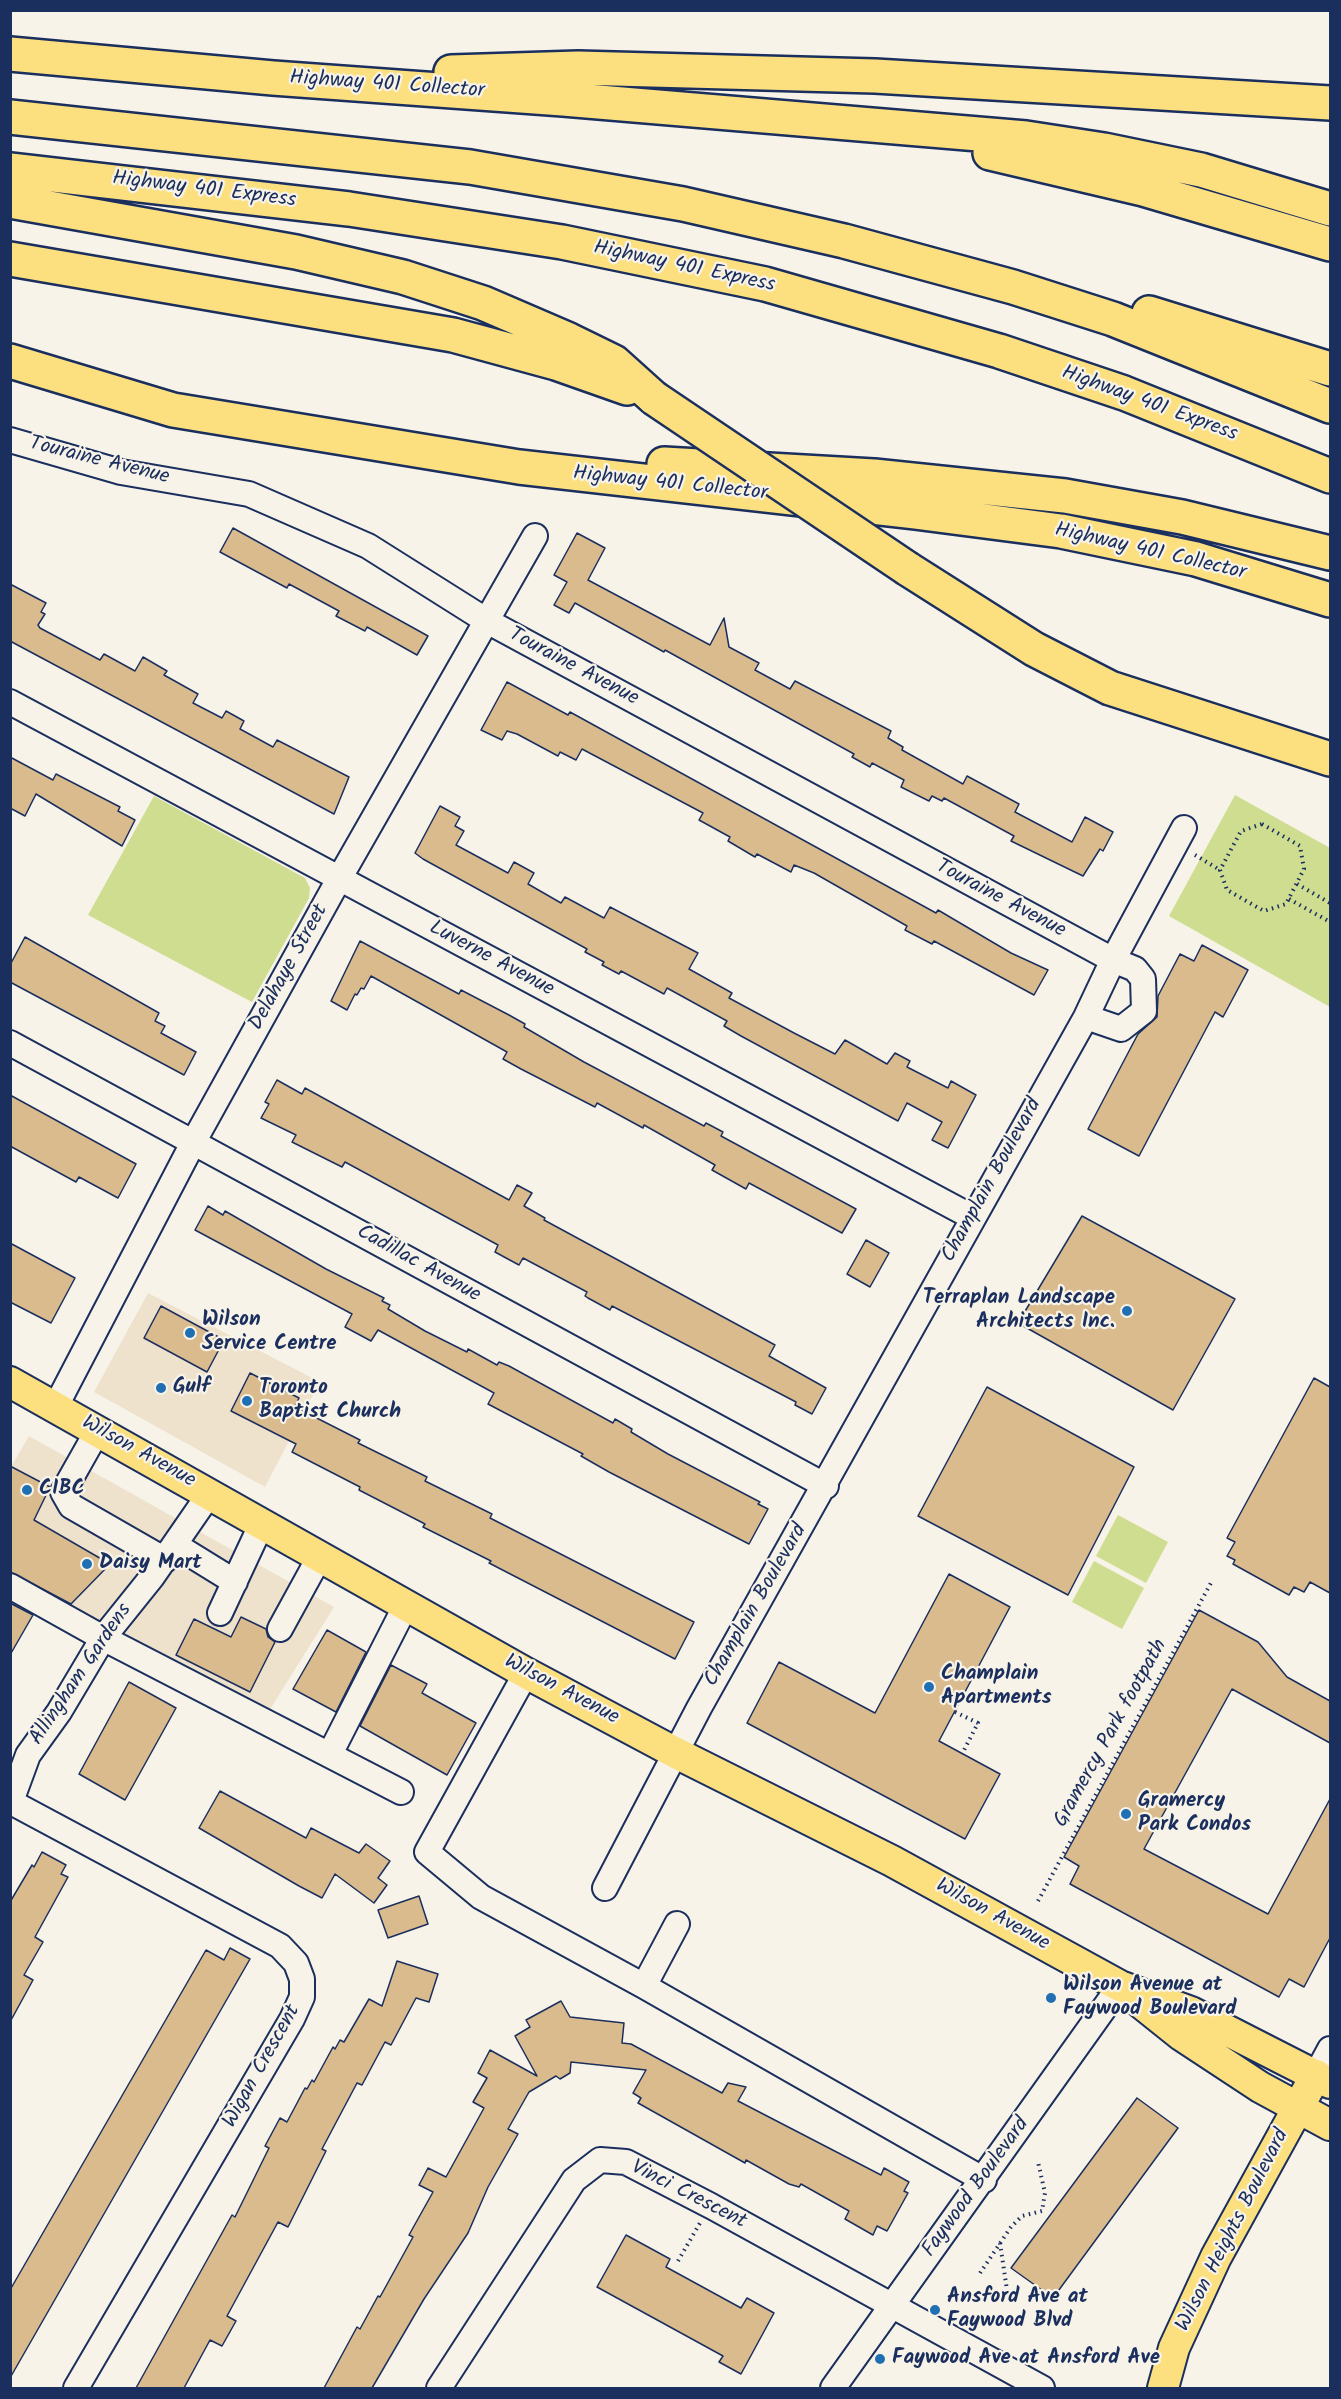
<!DOCTYPE html>
<html>
<head>
<meta charset="utf-8">
<style>
  body { margin:0 }
  #map { position:relative; width:1341px; height:2399px; overflow:hidden; background:#f7f3e8; font-family:Kalam,sans-serif }
  canvas { display:block }
  .frame { position:absolute; inset:0; border:12px solid #1b2f5e; pointer-events:none }
</style>
</head>
<body>
<div id="map">
<canvas width="1341" height="2399"></canvas>
<div class="frame"></div>
</div>
<script>
const c = document.querySelector('canvas').getContext('2d');
c.lineJoin = 'round';
function fillPath(path, color) {
  c.fillStyle = color;
  c.fill(path, 'evenodd');
}
function shape(rows) {
  const path = new Path2D();
  for (const r of rows) {
    path.moveTo(r[0], r[1]);
    for (let i = 2; i < r.length; i += 2) path.lineTo(r[i], r[i + 1]);
  }
  return path;
}
function stroke(path, color, width, dash) {
  c.strokeStyle = color;
  c.lineWidth = width;
  c.lineCap = dash ? 'butt' : 'round';
  c.setLineDash(dash || []);
  c.stroke(path);
}
function write(font, color, halo, rows, align = 'center') {
  c.font = font + ' Kalam,sans-serif';
  c.lineWidth = 4.5;
  c.setLineDash([]);
  c.textBaseline = 'middle';
  c.strokeStyle = halo;
  c.fillStyle = color;
  for (const [text, x, y, turn = 0] of rows) {
    c.save();
    c.translate(x, y);
    c.rotate((+turn || 0) * Math.PI / 180);
    c.textAlign = isNaN(turn) ? turn : align;
    if (halo) c.strokeText(text, 0, 0);
    c.fillText(text, 0, 0);
    c.restore();
  }
}
const built = shape([
  [148,1293,320,1382,265,1487,94,1392],
  [29,1436,334,1607,267,1714,11,1572,11,1467]
]);
const green = shape([
  [1235,795,1330,848,1330,1007,1169,916],
  [154,796,305,878,310,888,309,898,252,1002,88,915],
  [1118,1515,1168,1542,1146,1583,1096,1556],
  [1094,1561,1144,1588,1122,1629,1072,1602]
]);
const building = shape([
  [233,528,428,636,417,655,367,627,365,631,336,616,339,611,289,584,287,588,220,552,233,528],
  [577,533,605,548,588,580,710,645,724,618,729,647,759,663,755,670,790,689,795,681,891,731,888,738,903,747,902,750,963,784,967,776,1019,804,1015,812,1072,842,1085,817,1113,832,1103,851,1100,849,1083,876,1011,841,1014,836,944,798,942,801,932,796,929,801,901,787,904,780,872,763,870,767,852,757,854,754,665,650,664,652,575,603,569,613,554,605,567,582,554,575,577,533],
  [10,584,46,603,41,612,45,614,38,625,40,628,100,660,104,654,135,671,143,657,167,671,164,675,198,694,193,703,222,718,226,711,244,721,240,729,273,747,277,740,349,777,334,814,10,641,10,584],
  [507,682,568,715,570,712,936,913,938,910,1011,953,1048,970,1034,995,934,941,932,944,905,930,907,926,814,873,794,865,791,872,757,854,755,857,728,841,730,837,699,820,703,813,582,749,576,760,560,752,558,756,517,734,507,731,502,740,481,730,507,682],
  [10,757,53,780,56,774,120,807,118,811,135,820,122,846,36,794,25,816,10,808,10,757],
  [440,806,460,817,455,826,464,831,456,845,508,873,514,862,534,873,528,884,561,903,565,897,604,918,610,907,698,953,689,969,732,993,729,998,794,1033,835,1054,845,1040,887,1064,895,1053,910,1061,907,1067,948,1088,951,1081,976,1095,948,1148,932,1140,942,1122,907,1103,898,1121,741,1036,724,1026,727,1021,667,988,664,994,621,971,619,974,602,965,604,962,585,952,587,949,423,859,415,853,440,806],
  [25,937,159,1013,155,1021,165,1026,161,1033,196,1052,184,1075,10,982,10,965,25,937],
  [360,941,459,994,461,990,509,1015,525,1024,524,1027,584,1062,704,1126,706,1123,723,1132,721,1136,856,1209,842,1233,749,1183,746,1189,712,1170,715,1165,644,1125,643,1128,597,1103,595,1107,521,1069,503,1059,507,1052,371,976,364,989,361,988,357,995,355,994,347,1010,331,1001,360,941],
  [1202,945,1248,970,1223,1017,1215,1012,1139,1156,1088,1129,1138,1034,1157,1017,1158,996,1180,954,1194,961,1202,945],
  [277,1080,302,1094,305,1088,509,1200,517,1185,532,1193,524,1206,545,1218,544,1220,775,1345,769,1356,826,1388,812,1414,795,1405,796,1402,612,1306,610,1310,588,1298,585,1296,587,1292,523,1258,519,1265,495,1252,498,1245,345,1162,342,1167,292,1142,296,1135,261,1118,269,1104,265,1102,277,1080],
  [10,1095,136,1164,118,1198,79,1177,76,1182,10,1146,10,1095],
  [208,1206,223,1215,225,1211,326,1269,384,1298,382,1301,390,1305,388,1309,425,1331,467,1352,468,1349,497,1365,499,1362,509,1366,613,1423,615,1419,632,1429,631,1432,668,1454,760,1502,758,1504,768,1509,749,1544,609,1472,581,1456,583,1454,488,1404,494,1393,378,1330,371,1341,345,1327,352,1314,195,1230,208,1206],
  [1082,1216,1235,1299,1173,1410,1018,1323,1082,1216],
  [866,1240,889,1253,870,1287,847,1274,866,1240],
  [10,1243,75,1278,51,1323,10,1302,10,1243],
  [161,1306,224,1340,207,1372,144,1338,161,1306],
  [250,1373,299,1398,295,1407,360,1440,358,1443,427,1477,425,1481,492,1514,490,1518,694,1622,675,1659,489,1563,491,1561,423,1527,425,1524,359,1490,360,1487,292,1452,296,1444,231,1411,250,1373],
  [1314,1378,1330,1387,1330,1593,1310,1582,1304,1592,1294,1587,1289,1595,1233,1564,1235,1560,1227,1556,1235,1542,1227,1538,1314,1378],
  [987,1387,1134,1467,1068,1595,918,1516,987,1387],
  [10,1466,50,1487,34,1520,110,1564,71,1604,10,1572,10,1466],
  [949,1574,1010,1607,939,1741,1000,1774,965,1839,747,1723,779,1662,875,1713,949,1574],
  [10,1603,33,1615,10,1655,10,1603],
  [1199,1610,1258,1642,1287,1677,1330,1701,1330,1743,1232,1689,1144,1849,1268,1914,1330,1799,1330,1938,1304,1987,1289,1979,1279,1997,1070,1884,1079,1866,1064,1857,1199,1610],
  [241,1617,266,1629,268,1637,275,1642,250,1692,176,1655,194,1619,231,1637,241,1617],
  [327,1630,366,1652,336,1712,293,1689,327,1630],
  [391,1665,427,1684,422,1693,476,1723,447,1775,360,1726,391,1665],
  [129,1682,176,1708,125,1800,79,1774,129,1682],
  [220,1791,306,1838,311,1828,359,1853,366,1844,390,1861,378,1878,387,1885,374,1903,335,1874,322,1898,299,1886,199,1828,220,1791],
  [42,1852,66,1865,61,1874,68,1877,35,1937,43,1942,24,1975,33,1980,10,2022,10,1902,32,1865,34,1867,42,1852],
  [419,1896,428,1924,388,1938,378,1910,419,1896],
  [230,1948,250,1959,10,2378,10,2290,206,1950,224,1960,230,1948],
  [397,1961,438,1974,429,2002,416,1998,391,2045,385,2042,362,2085,357,2083,322,2149,326,2151,288,2227,278,2222,227,2316,236,2321,222,2346,210,2340,184,2388,136,2388,232,2215,235,2217,269,2148,265,2146,280,2118,287,2122,305,2088,307,2089,312,2080,314,2082,333,2047,335,2049,340,2040,344,2042,369,1999,382,2006,397,1961],
  [561,2001,570,2017,624,2023,622,2043,631,2044,722,2093,728,2083,746,2087,738,2101,881,2175,884,2168,909,2182,904,2191,908,2193,887,2231,877,2226,873,2235,845,2219,849,2211,801,2184,799,2187,789,2184,746,2160,745,2163,638,2103,641,2098,633,2093,646,2070,571,2062,570,2073,560,2079,556,2076,529,2092,508,2129,518,2134,488,2187,468,2233,424,2299,372,2388,324,2388,357,2327,360,2329,378,2296,380,2297,413,2237,409,2235,433,2192,419,2185,428,2168,446,2177,484,2108,473,2102,487,2078,478,2073,490,2050,537,2076,515,2036,530,2027,526,2020,561,2001],
  [1137,2098,1178,2128,1053,2298,1011,2268,1137,2098],
  [626,2235,670,2259,666,2267,741,2308,747,2298,774,2313,741,2374,719,2362,723,2356,597,2287,626,2235]
]);
const path = shape([
  [1262,824,1300,846,1304,869,1286,904,1264,911,1227,890,1220,870,1241,831,1262,824],
  [1195,855,1220,870],
  [1297,884,1330,903],
  [1289,899,1330,922],
  [955,1712,978,1723,962,1754],
  [1038,1901,1212,1581],
  [1000,2243,1007,2290],
  [678,2261,700,2223],
  [980,2273,1011,2227,1022,2216,1042,2211,1045,2193,1038,2162]
]);
const minor = shape([
  [10,440,121,472,249,494,368,546,487,621,1113,960,1135,969,1143,979,1144,1011,1121,1029,1086,1017],
  [10,702,972,1217],
  [10,1043,826,1486],
  [56,1406,194,1141,339,879,535,536],
  [98,1430,63,1492,71,1506,165,1560],
  [175,1545,235,1582],
  [10,1586,103,1638,401,1792],
  [220,1613,262,1523],
  [280,1629,320,1556],
  [526,1673,427,1852,481,1897,644,1986,984,2180],
  [330,1754,406,1605],
  [11,1802,280,1946,296,1963,302,1979,302,1997,292,2019,76,2388],
  [10,1804,28,1755,59,1712,103,1638,152,1577,210,1493],
  [605,1888,699,1708,1086,1017,1113,960,1184,828],
  [644,1986,677,1924],
  [1316,2075,1330,2049],
  [439,2388,574,2180,600,2160,626,2162,711,2206,1042,2388],
  [833,2388,1120,1986]
]);
const major = shape([
  [10,1382,526,1673,676,1753,892,1861,1120,1986,1191,2012,1330,2083],
  [1141,2003,1181,2035,1260,2087,1330,2125],
  [1163,2388,1174,2348,1216,2257,1316,2075]
]);
const highway = shape([
  [10,54,273,78,563,99,1026,138,1104,150,1201,170,1330,209],
  [451,72,578,68,875,76,1330,103],
  [10,117,470,167,683,204,844,241,1013,287,1113,319,1330,406],
  [990,153,1143,189,1330,244],
  [10,170,349,209,562,242,765,284,999,351,1124,393,1330,476],
  [10,201,296,252,403,277,483,303,569,340,614,362,654,398],
  [10,259,453,335,556,363,627,388],
  [1149,313,1330,369],
  [10,361,173,410,519,467,916,512,1061,531,1196,559,1330,600],
  [664,464,874,476,1065,496,1182,517,1330,553],
  [908,569,1034,649,1110,688,1330,759]
]);
const highwayBridge = shape([
  [654,398,908,569]
]);
const markers = [
  [1127,1311,6,"#1f6fb2"],
  [190,1333,6,"#1f6fb2"],
  [161,1388,6,"#1f6fb2"],
  [247,1401,6,"#1f6fb2"],
  [27,1490,6,"#1f6fb2"],
  [87,1564,6,"#1f6fb2"],
  [929,1687,6,"#1f6fb2"],
  [1126,1814,6,"#1f6fb2"],
  [1051,1998,6,"#1f6fb2"],
  [935,2310,6,"#1f6fb2"],
  [880,2359,6,"#1f6fb2"]
];
const streetNames = [
  ["Highway 401 Collector",387,86,4],
  ["Highway 401 Express",204,191,7],
  ["Highway 401 Express",684,268,12],
  ["Highway 401 Express",1149,405,20],
  ["Touraine Avenue",99,462,14],
  ["Highway 401 Collector",670,485,6],
  ["Highway 401 Collector",1150,553,13],
  ["Touraine Avenue",573,668,28],
  ["Touraine Avenue",1000,900,28],
  ["Luverne Avenue",491,960,28],
  ["Delahaye Street",290,968,-61],
  ["Champlain Boulevard",993,1181,-61],
  ["Cadillac Avenue",418,1265,29],
  ["Wilson Avenue",138,1453,29],
  ["Champlain Boulevard",757,1606,-60],
  ["Allingham Gardens",82,1675,-56],
  ["Wilson Avenue",561,1691,28],
  ["Gramercy Park footpath",1112,1734,-61],
  ["Wilson Avenue",992,1916,29],
  ["Wigan Crescent",263,2067,-61],
  ["Faywood Boulevard",977,2188,-54],
  ["Vinci Crescent",688,2196,27],
  ["Wilson Heights Boulevard",1234,2231,-63]
];
const poiNames = [
  ["Terraplan Landscape",1115,1299,"right"],
  ["Architects Inc.",1115,1323,"right"],
  ["Wilson",202,1321],
  ["Service Centre",202,1345],
  ["Gulf",173,1388],
  ["Toronto",259,1389],
  ["Baptist Church",259,1413],
  ["CIBC",39,1490],
  ["Daisy Mart",99,1564],
  ["Champlain",941,1675],
  ["Apartments",941,1699],
  ["Gramercy",1138,1802],
  ["Park Condos",1138,1826],
  ["Wilson Avenue at",1063,1986],
  ["Faywood Boulevard",1063,2010],
  ["Ansford Ave at",947,2298],
  ["Faywood Blvd",947,2322],
  ["Faywood Ave at Ansford Ave",892,2359]
];
fillPath(built, '#eee2cd');
fillPath(green, '#cfdd91');
fillPath(building, '#dabb8d');
stroke(building, '#1b2f5e', 1.5);
stroke(minor, '#1b2f5e', 28);
stroke(major, '#1b2f5e', 34);
stroke(highway, '#1b2f5e', 38);
stroke(path, '#1b2f5e', 4, [1.5, 4.5]);
stroke(minor, '#f7f3e8', 24);
stroke(major, '#fce080', 30);
stroke(highway, '#fce080', 33);
stroke(highwayBridge, '#1b2f5e', 38, []);
stroke(highwayBridge, '#fce080', 33);
for (const [x, y, r, color] of markers) {
  const dot = new Path2D();
  dot.arc(x, y, r, 0, 2 * Math.PI);
  c.fillStyle = color;
  c.fill(dot);
  stroke(dot, '#f7f3e8', 2);
}
write('21px', '#1b2f5e', '#f7f3e8', streetNames);
write('bold 21px', '#1b2f5e', '#f7f3e8', poiNames, 'left');
</script>
</body>
</html>
